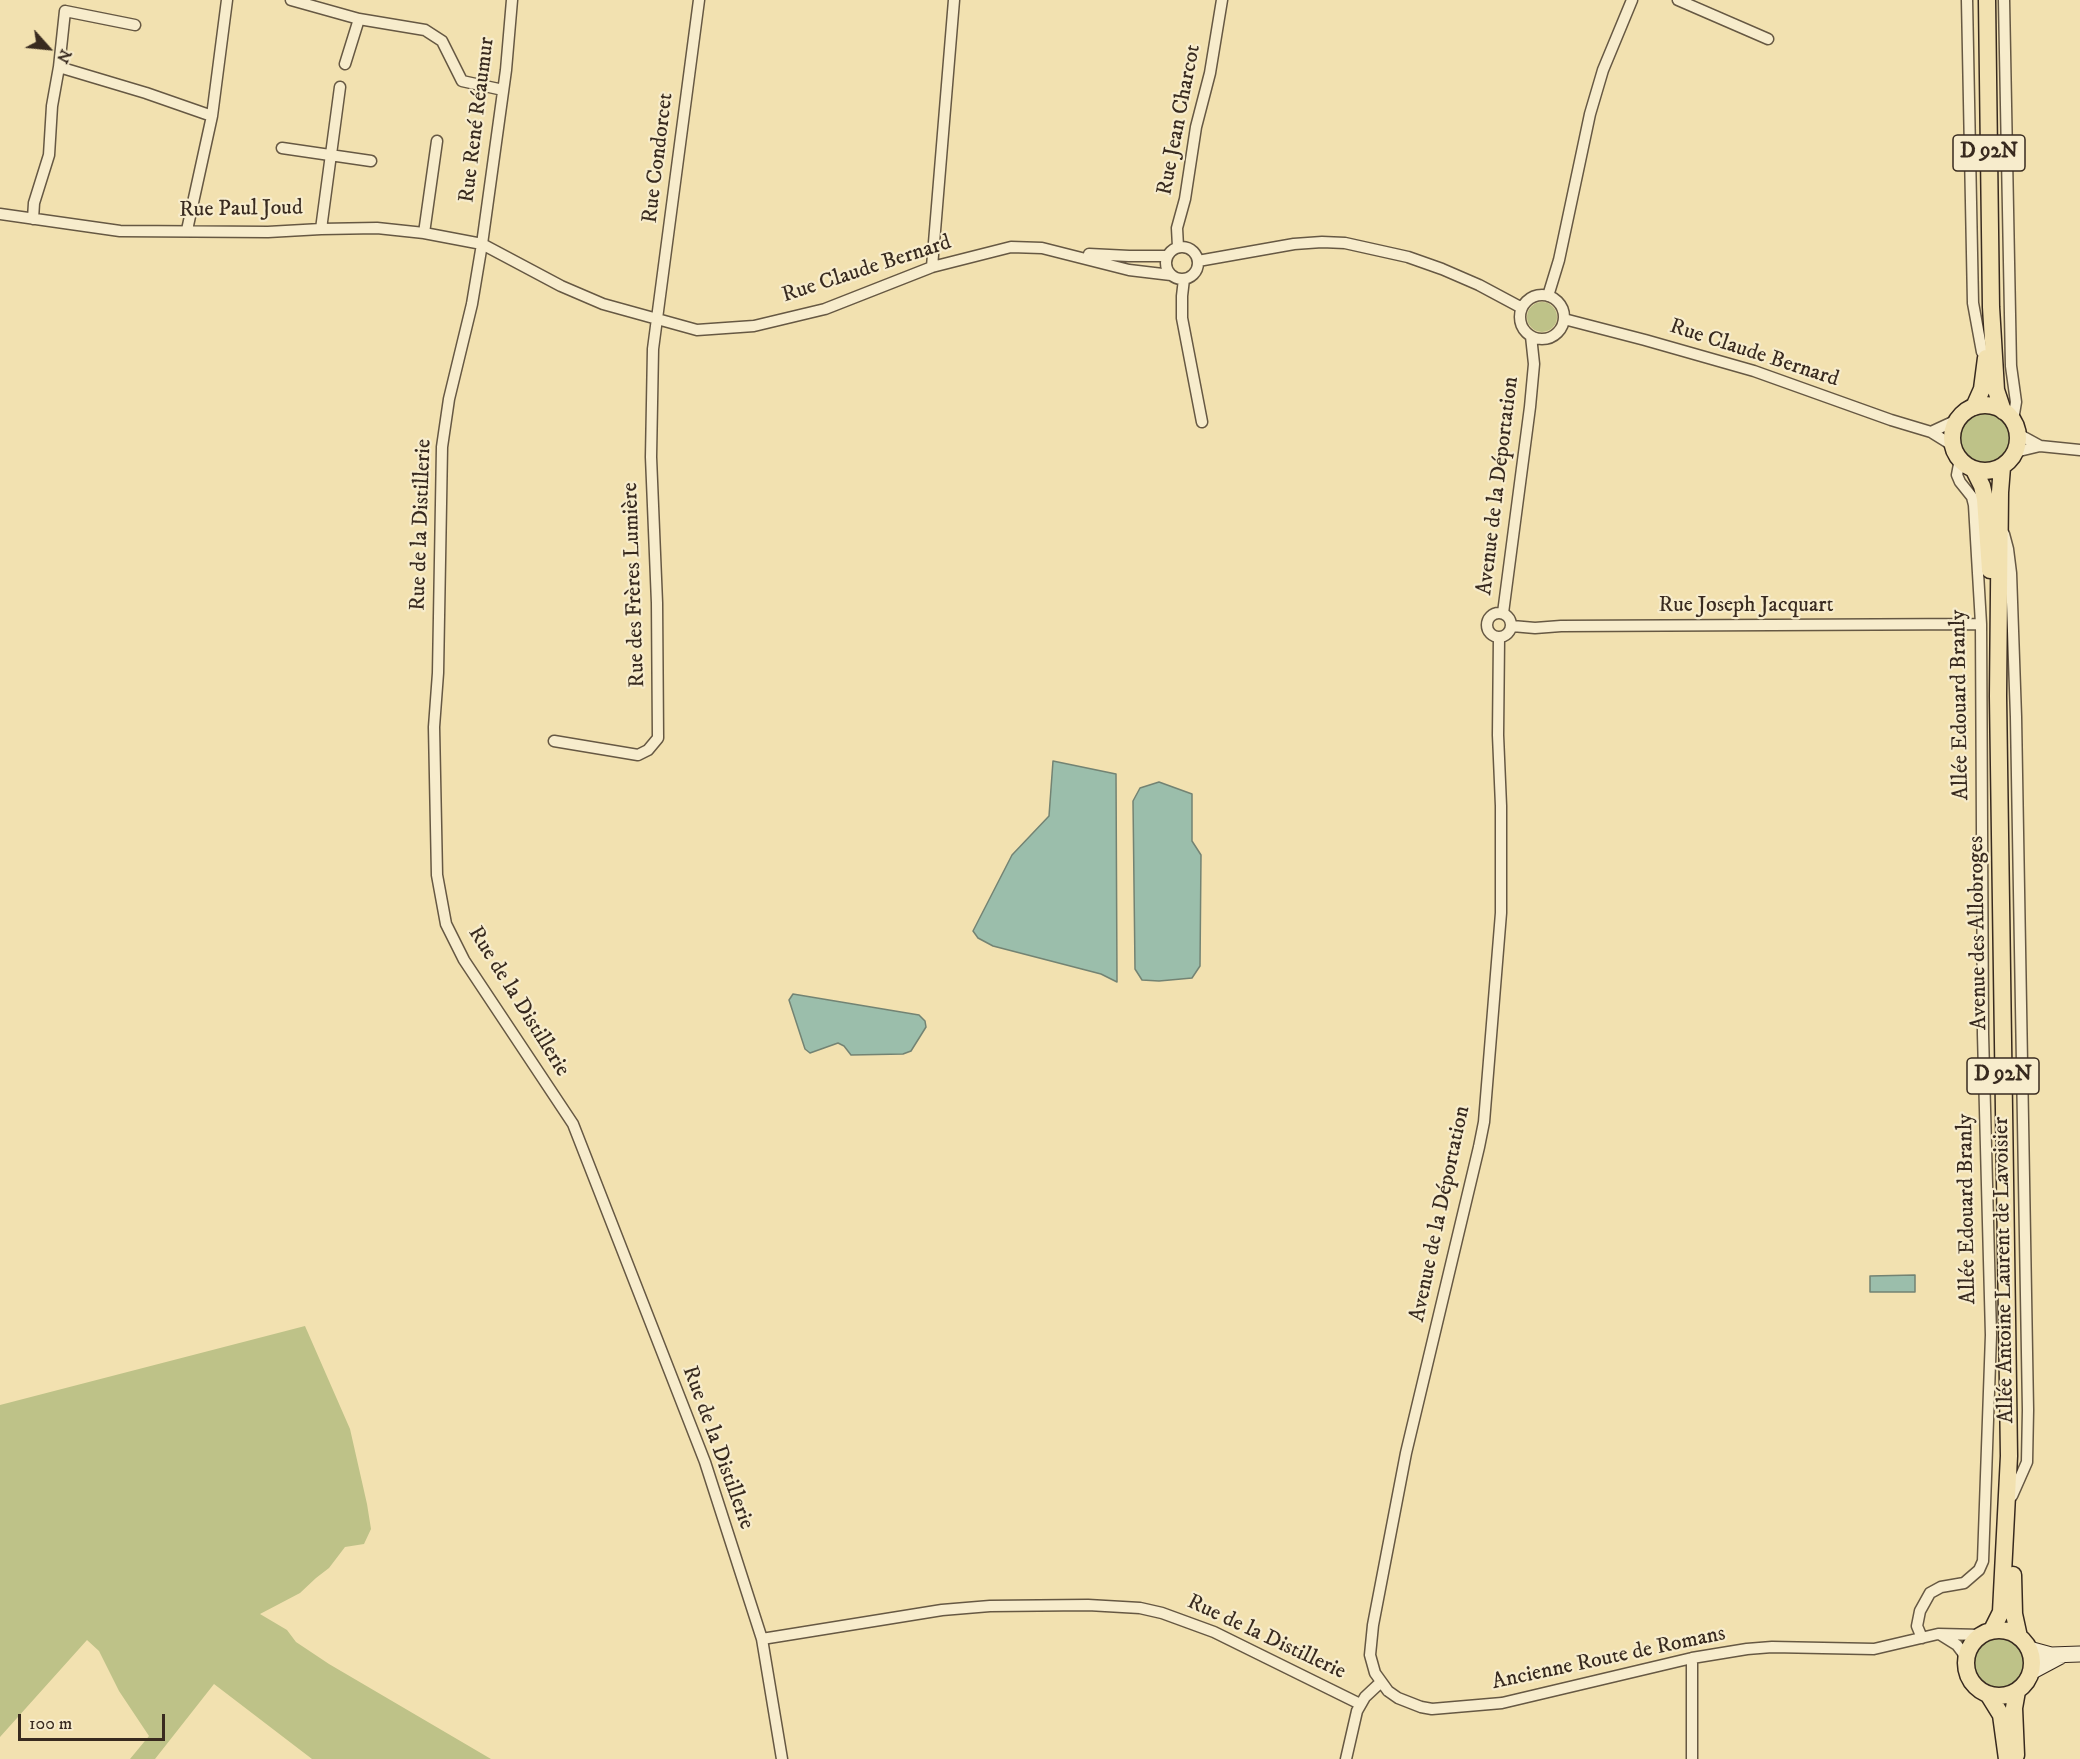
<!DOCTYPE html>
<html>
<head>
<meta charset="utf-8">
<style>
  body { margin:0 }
  #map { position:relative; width:2080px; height:1759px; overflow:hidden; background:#f2e1b0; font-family:"IM FELL DW Pica",serif }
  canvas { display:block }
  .north { position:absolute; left:18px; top:18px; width:60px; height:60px; -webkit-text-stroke:4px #f7eccc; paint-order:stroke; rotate:117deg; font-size:16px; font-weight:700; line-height:24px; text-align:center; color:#382a1f }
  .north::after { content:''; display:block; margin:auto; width:21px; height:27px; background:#382a1f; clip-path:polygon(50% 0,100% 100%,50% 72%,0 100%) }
  .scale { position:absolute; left:18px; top:1714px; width:147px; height:27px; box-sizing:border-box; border:3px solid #382a1f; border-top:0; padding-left:8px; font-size:18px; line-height:21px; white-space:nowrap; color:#382a1f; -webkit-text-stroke:4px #f7eccc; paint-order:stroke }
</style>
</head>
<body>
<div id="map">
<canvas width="2080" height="1759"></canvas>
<div class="north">N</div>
<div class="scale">100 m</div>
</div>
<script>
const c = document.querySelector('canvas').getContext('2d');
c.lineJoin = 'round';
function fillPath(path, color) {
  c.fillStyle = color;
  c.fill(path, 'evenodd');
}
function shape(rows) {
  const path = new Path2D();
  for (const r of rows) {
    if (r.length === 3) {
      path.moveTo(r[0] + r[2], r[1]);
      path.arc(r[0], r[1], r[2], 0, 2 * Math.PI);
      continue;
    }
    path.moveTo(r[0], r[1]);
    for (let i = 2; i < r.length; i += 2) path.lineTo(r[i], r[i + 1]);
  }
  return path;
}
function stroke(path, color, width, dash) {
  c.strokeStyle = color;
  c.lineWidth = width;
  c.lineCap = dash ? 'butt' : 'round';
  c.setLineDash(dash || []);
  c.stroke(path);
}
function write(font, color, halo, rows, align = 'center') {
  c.font = font + ' "IM FELL DW Pica",serif';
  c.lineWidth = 4.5;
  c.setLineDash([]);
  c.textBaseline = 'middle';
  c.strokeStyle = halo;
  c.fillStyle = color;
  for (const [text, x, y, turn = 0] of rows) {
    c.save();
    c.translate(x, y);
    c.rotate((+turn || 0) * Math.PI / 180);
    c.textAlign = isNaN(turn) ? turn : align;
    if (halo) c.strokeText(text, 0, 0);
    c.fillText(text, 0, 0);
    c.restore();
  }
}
const green = shape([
  [1542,317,15],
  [1985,438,25],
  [305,1326,350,1429,367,1504,371,1529,364,1544,345,1547,329,1568,316,1578,300,1593,260,1614,287,1630,296,1642,329,1664,491,1759,312,1759,214,1684,155,1759,130,1759,149,1736,119,1691,99,1651,87,1640,0,1737,0,1405],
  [1999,1662,26]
]);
const water = shape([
  [1053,761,1116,774,1117,982,1101,974,993,946,978,938,973,931,1012,855,1049,816,1053,761],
  [1159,782,1192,794,1192,841,1201,855,1200,966,1192,978,1159,981,1142,980,1135,969,1133,801,1140,788,1159,782],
  [793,994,919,1015,925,1021,926,1027,911,1051,903,1054,851,1055,844,1046,838,1043,810,1053,805,1049,789,1000,793,994],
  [1915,1275,1915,1292,1870,1292,1870,1276,1915,1275]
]);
const street = shape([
  [291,0,359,19],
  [512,0,506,70,482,244,472,304,449,399,442,447,438,673,434,727,437,875,446,924,464,960,573,1124,705,1462,762,1639,782,1759],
  [1678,0,1768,39],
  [1967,0,1973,303,1982,352,1986,356],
  [2004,0,2011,366,2016,402,2013,420],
  [345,64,359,19,425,30,442,41,462,81,503,90],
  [59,67,146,93,212,116],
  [282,148,371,161],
  [0,214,120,231,268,232,321,229,377,228,424,233,482,244,561,286,603,304,697,330,754,326,825,309,932,267,1011,247,1042,248,1129,270,1171,275],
  [33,219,34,203,49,155,52,106,59,67,65,11,135,25],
  [321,229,340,87],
  [187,230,212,116,227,0],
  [424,233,437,141],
  [1182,263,16],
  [1178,247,1177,228,1185,199,1196,127,1210,73,1222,0],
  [1089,254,1129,256,1167,256],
  [1198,261,1294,244,1322,242,1345,243,1408,257,1442,269,1479,285,1522,308],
  [932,267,954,0],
  [1184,279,1182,296,1182,318,1202,422],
  [1542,317,22],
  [1548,296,1559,260,1590,114,1603,70,1632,0],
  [1564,319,1645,340,1754,371,1891,420,1931,432,1952,445],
  [1931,432,1957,420],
  [2018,434,2040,446],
  [2015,452,2040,446,2080,450],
  [2004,534,2008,549,2011,573,2016,717,2028,1410,2027,1462,2012,1496],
  [1499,625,12],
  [1503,613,1530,407,1534,364,1531,336],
  [1512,626,1535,628,1561,626,1981,624],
  [1499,638,1498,735,1501,806,1501,913,1484,1122,1479,1147,1406,1453,1373,1625,1370,1655,1375,1673,1388,1691,1398,1698,1421,1707,1432,1709,1502,1703,1692,1658,1747,1649,1772,1647,1874,1649,1938,1634,1982,1635],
  [554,741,638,755,648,750,658,738,657,603,651,457,653,349,699,0],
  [1941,1635,1957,1645,1966,1657],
  [1922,1638,1917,1626,1920,1611,1930,1593,1941,1587,1964,1583,1979,1570,1983,1561,1991,1335,1983,1034,1981,624,1974,505,1972,497,1960,482,1957,475,1960,459],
  [762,1639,942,1610,990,1606,1088,1605,1140,1608,1162,1613,1214,1632,1360,1704],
  [1346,1759,1357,1711,1365,1697,1381,1682],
  [1692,1759,1692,1658]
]);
const secondary = shape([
  [2029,1649,2051,1655,2080,1654],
  [2031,1672,2061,1656]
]);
const primary = shape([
  [1987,0,1991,307,1996,390,2003,411],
  [1985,438,33],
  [1974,407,1982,389,1986,358],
  [1974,470,1982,486,1985,499,1990,570],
  [2013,1575,2014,1614,2019,1637],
  [1999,1663,33],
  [1992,1630,2001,1612,2009,1456,1998,696,2000,492,2002,467],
  [1988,1694,2001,1715,2007,1759],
  [2016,1755,2014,1708,2017,1691]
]);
const shields = [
  [1989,153,72],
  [2003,1076,72]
];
const shieldNames = [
  ["D 92N",1989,153],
  ["D 92N",2003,1076]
];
const streetNames = [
  ["Rue René Réaumur",478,120,-83],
  ["Rue Jean Charcot",1180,120,-79],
  ["Rue Condorcet",659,158,-83],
  ["Rue Paul Joud",241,210,-1],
  ["Rue Claude Bernard",867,270,-18],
  ["Rue Claude Bernard",1754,354,18],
  ["Avenue de la Déportation",1499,486,-83],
  ["Rue de la Distillerie",422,525,-88],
  ["Rue des Frères Lumière",635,585,-92],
  ["Rue Joseph Jacquart",1746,606],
  ["Allée Edouard Branly",1961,705,-91],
  ["Avenue des Allobroges",1979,933,-91],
  ["Rue de la Distillerie",518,1002,58],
  ["Allée Edouard Branly",1968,1209,-91],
  ["Avenue de la Déportation",1441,1214,-78],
  ["Allée Antoine Laurent de Lavoisier",2005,1270,-91],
  ["Rue de la Distillerie",717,1448,70],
  ["Rue de la Distillerie",1266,1638,25],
  ["Ancienne Route de Romans",1609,1659,-12]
];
fillPath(green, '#bec288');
fillPath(water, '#9bbeab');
stroke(water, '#738373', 1.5);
stroke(street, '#665843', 13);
stroke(secondary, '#382a1f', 17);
stroke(primary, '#382a1f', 19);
stroke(street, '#f7eccc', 10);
stroke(secondary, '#f7eccc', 15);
stroke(primary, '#f2e1b0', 16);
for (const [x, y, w] of shields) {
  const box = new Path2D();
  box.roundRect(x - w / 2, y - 18, w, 36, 4.5);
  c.fillStyle = '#f7eccc';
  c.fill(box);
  stroke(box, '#382a1f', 1.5);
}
write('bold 21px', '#382a1f', null, shieldNames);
write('22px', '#382a1f', '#f7eccc', streetNames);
</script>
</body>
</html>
